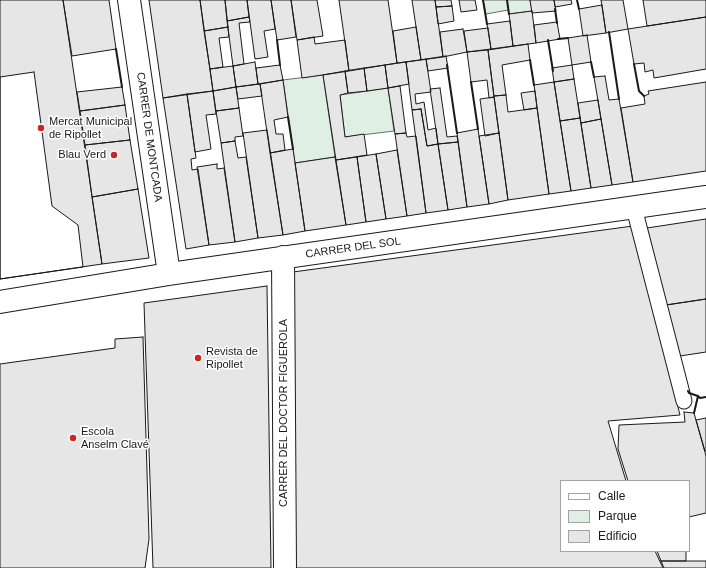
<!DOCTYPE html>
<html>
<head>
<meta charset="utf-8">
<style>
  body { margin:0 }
  #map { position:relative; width:706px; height:568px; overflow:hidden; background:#fff; font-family:Helvetica,sans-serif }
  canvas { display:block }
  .legend { position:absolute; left:560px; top:480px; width:130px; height:72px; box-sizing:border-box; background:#fff; border:1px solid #a3a3a3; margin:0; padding:5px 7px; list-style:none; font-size:12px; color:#1a1a1a }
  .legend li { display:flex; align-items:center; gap:8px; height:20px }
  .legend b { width:20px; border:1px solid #a3a3a3 }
</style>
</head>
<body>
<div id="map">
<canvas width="706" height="568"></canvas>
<ul class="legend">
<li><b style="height:5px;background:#fff"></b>Calle</li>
<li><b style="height:11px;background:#e0efe3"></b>Parque</li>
<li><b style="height:11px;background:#e6e6e6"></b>Edificio</li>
</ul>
</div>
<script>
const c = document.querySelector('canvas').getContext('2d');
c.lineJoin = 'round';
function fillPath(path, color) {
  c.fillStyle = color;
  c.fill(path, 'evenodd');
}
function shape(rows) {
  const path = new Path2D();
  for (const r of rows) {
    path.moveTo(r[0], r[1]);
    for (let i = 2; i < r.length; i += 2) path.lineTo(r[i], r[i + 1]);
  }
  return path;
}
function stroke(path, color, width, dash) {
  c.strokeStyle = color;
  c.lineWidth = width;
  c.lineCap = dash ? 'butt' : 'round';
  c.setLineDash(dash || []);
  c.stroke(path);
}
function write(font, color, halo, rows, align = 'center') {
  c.font = font + ' Helvetica,sans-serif';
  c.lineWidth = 3;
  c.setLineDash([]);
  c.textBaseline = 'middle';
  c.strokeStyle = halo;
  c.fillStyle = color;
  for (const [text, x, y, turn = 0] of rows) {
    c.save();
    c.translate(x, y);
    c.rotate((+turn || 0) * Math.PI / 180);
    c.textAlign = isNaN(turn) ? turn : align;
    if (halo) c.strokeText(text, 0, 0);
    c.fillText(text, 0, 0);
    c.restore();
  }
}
const green = shape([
  [483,0,530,0,532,11,509,14,508,10,486,14,483,0],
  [323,75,335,157,295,163,283,80,323,75],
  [388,88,394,131,345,137,340,95,388,88]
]);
const building = shape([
  [0,0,63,0,102,264,0,279,0,0],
  [63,0,109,0,116,49,72,56,63,0],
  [149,0,200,0,213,91,163,98,149,0],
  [200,0,225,0,228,27,204,31,200,0],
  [225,0,247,0,249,17,227,21,225,0],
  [247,0,271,0,275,29,264,31,268,57,255,59,247,0],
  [271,0,291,0,296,37,277,40,271,0],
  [291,0,317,0,323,36,297,40,291,0],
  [339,0,388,0,397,63,349,71,339,0],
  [412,0,435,0,443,57,421,60,412,0],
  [435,0,451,0,452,6,436,7,435,0],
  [459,0,475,0,477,10,461,12,459,0],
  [530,0,554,0,556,11,532,13,530,0],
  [554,0,571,0,572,4,555,7,554,0],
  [601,0,623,0,628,29,606,33,601,0],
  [643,0,706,0,706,17,647,26,643,0],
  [602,5,606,33,583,36,579,9,602,5],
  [452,6,454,21,438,24,436,7,452,6],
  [532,11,536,43,513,46,509,14,532,11],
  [249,17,250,22,239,23,244,64,233,66,227,21,249,17],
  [706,17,706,69,654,78,653,70,645,72,644,63,634,64,628,29,706,17],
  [510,21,513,46,491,49,487,24,510,21],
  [557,22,560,39,536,43,534,25,557,22],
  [228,27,229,37,219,38,223,67,210,69,204,31,228,27],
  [416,27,421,60,397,63,393,31,416,27],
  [488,28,491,49,467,52,464,31,488,28],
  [463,29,467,52,443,57,440,32,463,29],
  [587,35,591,62,572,65,568,38,587,35],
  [314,37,315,44,345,40,349,71,302,78,297,40,314,37],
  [528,44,530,60,502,65,506,95,494,96,488,50,528,44],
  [488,50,494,97,489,98,487,80,471,82,467,52,488,50],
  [446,56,448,68,428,71,426,59,446,56],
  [426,59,431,92,415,94,416,104,424,102,428,130,436,128,438,144,427,146,421,109,412,110,406,62,426,59],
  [255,62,258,84,236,87,233,66,255,62],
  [406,62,409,84,388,88,385,65,406,62],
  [280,65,283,80,258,84,256,68,280,65],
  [385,65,388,88,367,91,364,68,385,65],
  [572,65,574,79,554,82,552,68,572,65],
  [233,66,236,87,213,91,210,69,233,66],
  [364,68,367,91,348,93,345,71,364,68],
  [345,71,348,93,340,95,345,137,364,134,367,155,336,160,323,75,345,71],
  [34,72,52,206,78,225,83,267,0,279,0,77,34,72],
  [605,76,609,100,619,99,633,182,612,185,594,77,605,76],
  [574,79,580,118,560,121,554,82,574,79],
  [283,80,288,117,274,120,276,134,283,134,285,150,270,153,260,84,283,80],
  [554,82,571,191,549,194,534,85,554,82],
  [706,82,706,171,633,182,621,108,645,104,644,96,649,94,648,91,706,82],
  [260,84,262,96,238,99,236,87,260,84],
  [400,86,406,133,395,134,388,88,400,86],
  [122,87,125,105,80,111,77,92,122,87],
  [236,87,239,108,216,111,213,91,236,87],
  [440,88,447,137,457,136,458,142,438,144,430,89,440,88],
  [213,91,216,114,206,115,211,149,195,152,187,94,213,91],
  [535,91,537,108,524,110,521,93,535,91],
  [187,94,196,158,191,159,192,170,198,169,209,245,186,249,163,98,187,94],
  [506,95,508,112,537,108,549,194,508,200,494,96,506,95],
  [494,97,499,133,485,136,480,99,494,97],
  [598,100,601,119,581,123,578,103,598,100],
  [125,105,130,140,85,145,80,111,125,105],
  [239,108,243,136,235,137,235,141,221,143,216,111,239,108],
  [421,109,427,146,438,144,448,210,426,213,412,110,421,109],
  [580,118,591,188,571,191,560,121,580,118],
  [601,119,612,185,591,188,581,123,601,119],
  [478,129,489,204,467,207,457,133,478,129],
  [267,130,283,235,258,238,243,133,267,130],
  [406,133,407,137,416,136,426,213,407,216,395,134,406,133],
  [499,133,508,200,489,204,479,136,499,133],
  [130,140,138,189,92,197,85,145,130,140],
  [235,141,238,158,246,157,258,238,235,242,221,143,235,141],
  [458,142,467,207,448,210,438,144,458,142],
  [293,149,305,231,283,235,270,153,293,149],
  [397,150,407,216,386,219,376,154,397,150],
  [376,154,386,219,366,222,357,157,376,154],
  [335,157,346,225,305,231,295,163,335,157],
  [357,157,366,222,346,225,336,160,357,157],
  [217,164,217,169,224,168,235,242,209,245,197,167,217,164],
  [138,189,149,258,102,264,92,197,138,189],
  [706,219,706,299,666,305,647,228,706,219],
  [633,226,680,415,608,421,626,481,561,481,561,551,655,551,663,568,295,568,293,272,633,226],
  [267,286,271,568,153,568,144,303,267,286],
  [706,299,706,352,680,356,666,305,706,299],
  [143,337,149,539,145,568,0,568,0,364,115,348,115,339,143,337],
  [684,412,694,413,706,456,706,513,689,517,689,481,628,481,618,449,619,425,685,422,684,412],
  [706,418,706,451,705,451,696,420,706,418],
  [657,551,686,551,686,561,661,561,657,551],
  [661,561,706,561,706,568,664,568,661,561]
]);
const service = shape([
  [634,208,684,401]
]);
const minor = shape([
  [129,0,169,274],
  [283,257,285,568],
  [0,302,169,274,706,197]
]);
const wall = shape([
  [483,0,487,24],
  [507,0,509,14],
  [577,0,579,9],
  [555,9,557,23],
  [609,32,619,99],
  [558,39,568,38],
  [277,40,280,65],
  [548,40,553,71],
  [116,49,122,87],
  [530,60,534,85],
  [591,62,594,77],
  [634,64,639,91,644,96],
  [447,65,457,133],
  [471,82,478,129],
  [288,117,293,149],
  [688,391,689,393,698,396],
  [694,413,698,396,700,398,706,397]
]);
const markers = [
  [41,128,4,"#c62828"],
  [114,155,4,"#c62828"],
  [198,358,4,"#c62828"],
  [73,438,4,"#c62828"]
];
const poiNames = [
  ["Mercat Municipal",49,122],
  ["de Ripollet",49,135],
  ["Blau Verd",106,155,"right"],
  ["Revista de",206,352],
  ["Ripollet",206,365],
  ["Escola",81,432],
  ["Anselm Clavé",81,445]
];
const streetNames = [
  ["CARRER DE MONTCADA",149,137,82],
  ["CARRER DEL SOL",353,248,-8],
  ["CARRER DEL DOCTOR FIGUEROLA",284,413,-90]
];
fillPath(green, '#e0efe3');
stroke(green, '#6a6a6a', 1);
fillPath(building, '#e6e6e6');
stroke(building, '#1a1a1a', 1);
stroke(service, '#1a1a1a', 17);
stroke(minor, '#1a1a1a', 24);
stroke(service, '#fff', 15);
stroke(minor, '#fff', 22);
stroke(wall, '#1a1a1a', 2);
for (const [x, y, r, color] of markers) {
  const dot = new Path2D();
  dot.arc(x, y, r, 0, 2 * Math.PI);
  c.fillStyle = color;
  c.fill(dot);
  stroke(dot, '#fff', 1.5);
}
write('11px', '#1a1a1a', '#fff', poiNames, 'left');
write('11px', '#1a1a1a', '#fff', streetNames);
</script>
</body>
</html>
